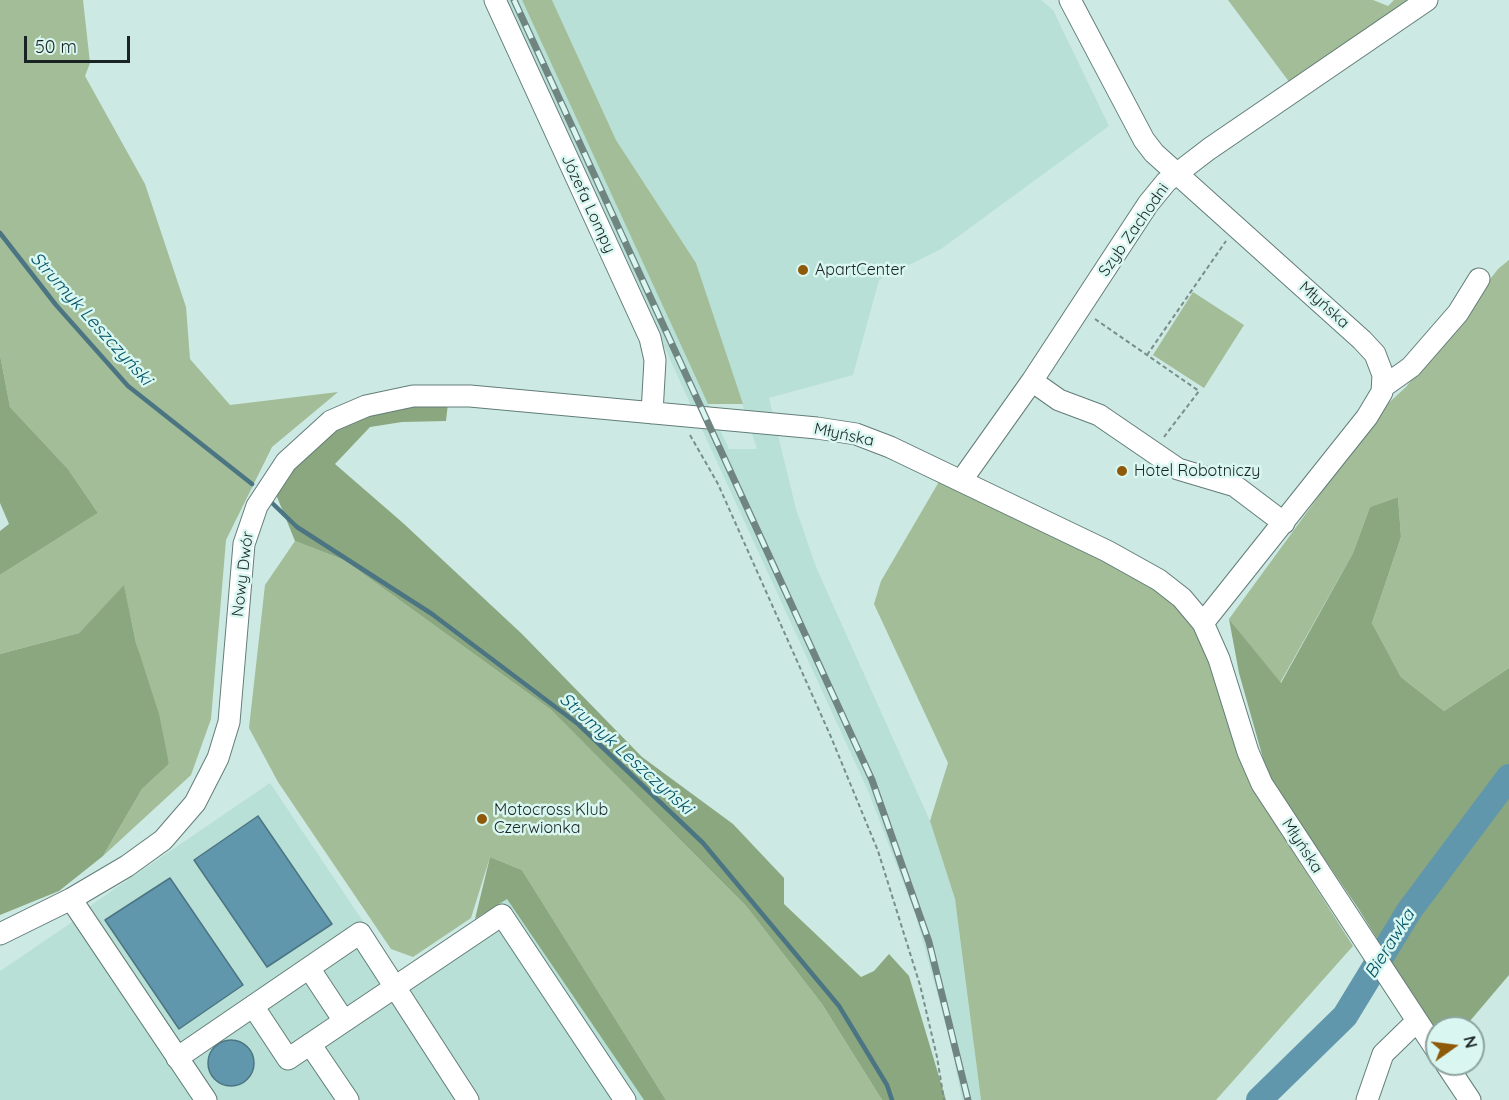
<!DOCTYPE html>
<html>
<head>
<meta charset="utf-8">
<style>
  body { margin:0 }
  #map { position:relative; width:1509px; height:1100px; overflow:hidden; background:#cce9e3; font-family:Quicksand,sans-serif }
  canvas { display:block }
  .north { position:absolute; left:1425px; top:1016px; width:60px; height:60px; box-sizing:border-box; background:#d9f7f0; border:2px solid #8da39e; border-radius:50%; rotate:76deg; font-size:16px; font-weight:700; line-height:24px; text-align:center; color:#1a2523 }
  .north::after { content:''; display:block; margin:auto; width:21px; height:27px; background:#8e5a09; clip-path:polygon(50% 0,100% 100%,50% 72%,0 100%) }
  .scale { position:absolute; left:24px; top:36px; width:106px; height:27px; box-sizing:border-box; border:3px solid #1a2523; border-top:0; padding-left:8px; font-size:18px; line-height:21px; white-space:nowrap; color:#1a2523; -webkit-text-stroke:4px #d9f7f0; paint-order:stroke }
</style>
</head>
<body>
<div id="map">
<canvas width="1509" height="1100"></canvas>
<div class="north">N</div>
<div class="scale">50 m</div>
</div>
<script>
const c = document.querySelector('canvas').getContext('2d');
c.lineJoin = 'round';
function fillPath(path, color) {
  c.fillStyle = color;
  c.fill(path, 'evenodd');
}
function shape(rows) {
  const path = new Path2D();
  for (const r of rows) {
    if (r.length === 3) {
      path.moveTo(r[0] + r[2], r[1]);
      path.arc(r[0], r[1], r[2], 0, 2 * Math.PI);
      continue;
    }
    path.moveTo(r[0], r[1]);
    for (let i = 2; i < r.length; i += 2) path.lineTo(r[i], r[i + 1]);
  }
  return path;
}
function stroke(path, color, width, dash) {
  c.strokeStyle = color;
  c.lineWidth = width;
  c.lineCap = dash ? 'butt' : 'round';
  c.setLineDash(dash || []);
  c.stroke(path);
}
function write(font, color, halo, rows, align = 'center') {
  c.font = font + ' Quicksand,sans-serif';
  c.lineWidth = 5;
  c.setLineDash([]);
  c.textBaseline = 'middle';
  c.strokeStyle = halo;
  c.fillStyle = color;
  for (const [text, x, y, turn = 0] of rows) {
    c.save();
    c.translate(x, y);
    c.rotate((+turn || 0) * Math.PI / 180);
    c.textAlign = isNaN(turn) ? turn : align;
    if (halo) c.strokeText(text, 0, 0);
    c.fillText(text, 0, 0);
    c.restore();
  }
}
const built = shape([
  [505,0,522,0,729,449,757,449,696,263,616,140,552,0,1041,0,1053,10,1109,126,941,249,879,280,853,375,769,398,796,509,816,567,930,821,955,899,981,1100,962,1100,951,1044,916,916,869,793],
  [270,783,397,972,507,898,644,1100,0,1100,0,971,68,925,94,903]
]);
const green = shape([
  [0,0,83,0,90,63,85,76,145,184,186,307,190,359,230,405,338,392,272,447,226,540,211,719,191,775,103,856,142,789,169,764,136,643,124,586,79,633,0,654,0,575,98,513,68,469,10,407,0,355],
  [522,0,552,0,616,140,696,263,743,404,708,404],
  [1228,0,1373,0,1388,6,1394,0,1417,0,1290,83],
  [1509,260,1509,668,1444,711,1401,677,1372,623,1401,537,1398,497,1370,507,1353,553,1280,683,1229,619,1383,408,1406,387,1498,269],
  [1193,292,1244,325,1204,388,1153,355],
  [940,480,1123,571,1181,605,1198,627,1253,789,1353,946,1216,1100,981,1100,955,899,930,821,948,763,874,604,881,581],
  [295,541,344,560,550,709,746,906,822,1004,882,1100,666,1100,522,870,490,857,471,918,413,957,391,949,278,782,249,728,265,585]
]);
const forest = shape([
  [0,355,10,407,68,469,98,513,0,575,0,531,9,524,0,503],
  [448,403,446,421,402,422,370,427,335,464,403,523,522,634,642,757,733,824,784,878,784,904,861,977,874,971,889,954,909,976,946,1100,882,1100,822,1004,746,906,550,709,344,560,295,541,275,492,308,451,351,418,400,404],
  [1398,497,1401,537,1372,623,1401,677,1444,711,1509,668,1509,975,1464,1028,1437,1028,1437,1035,1358,908,1268,776,1239,673,1229,619,1281,683,1353,553,1370,507],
  [124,585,136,643,159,714,169,764,142,789,103,856,59,891,0,915,0,654,79,633],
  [490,857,522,870,666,1100,644,1100,507,899,475,919]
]);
const water = shape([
  [258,816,332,924,267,967,194,860,258,816],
  [170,878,243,985,179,1029,105,920,170,878],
  [231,1063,23]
]);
const stream = shape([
  [0,233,56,305,128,386,252,484],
  [270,501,297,527,432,614,578,724,703,843,839,1006,887,1085,892,1100]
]);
const river = shape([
  [1259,1100,1345,1016,1409,911,1509,777]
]);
const path = shape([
  [1095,319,1199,391,1164,437],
  [1147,355,1226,241],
  [690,435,718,484,831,737,878,851,920,985,937,1057,944,1100]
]);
const minor = shape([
  [495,0,650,338,655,360,652,413],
  [1070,0,1144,140,1154,153,1362,340,1375,354,1383,375,1382,392,1367,417,1203,623],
  [1032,381,1059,400,1099,415,1178,469,1235,486,1284,523],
  [1383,387,1411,367,1458,313,1479,279],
  [961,481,1032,381,1148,204,1166,182,1209,149,1427,0],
  [71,899,206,1100],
  [0,934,71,899,127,866,163,840,195,803,218,758,229,722,244,544,257,506,286,462,331,421,366,406,413,396,470,396,817,428,856,434,890,447,1107,551,1159,580,1182,598,1203,623,1219,659,1248,752,1262,784,1437,1051],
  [309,968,344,1021],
  [253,1006,288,1059,502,915,625,1100],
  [310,1044,348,1100],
  [177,1058,360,933,468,1100],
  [1446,1064,1470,1100],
  [1367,1100,1383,1054,1417,1021]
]);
const rail = shape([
  [514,0,872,780,929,942,968,1100]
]);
const markers = [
  [803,270,6,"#8e5a09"],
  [1122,471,6,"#8e5a09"],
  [482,819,6,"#8e5a09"]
];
const streetNames = [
  ["Józefa Lompy",588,204,65],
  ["Szyb Zachodni",1134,230,-55],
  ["Młyńska",1324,305,42],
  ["Młyńska",844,435,12],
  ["Nowy Dwór",243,574,-83],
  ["Młyńska",1302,846,57]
];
const poiNames = [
  ["ApartCenter",815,270],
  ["Hotel Robotniczy",1134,471],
  ["Motocross Klub",494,810],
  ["Czerwionka",494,828]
];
const waterNames = [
  ["Strumyk Leszczyński",91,319,48],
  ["Strumyk Leszczyński",626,754,42],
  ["Bierawka",1390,944,-58]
];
fillPath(built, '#b9e0d7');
fillPath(green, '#a2bd97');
fillPath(forest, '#8ba77f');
fillPath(water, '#6197ac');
stroke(water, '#4c7583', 1.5);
stroke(stream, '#4c7583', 4.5);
stroke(river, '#6197ac', 26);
stroke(minor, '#637d78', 23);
stroke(path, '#798d89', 2, [4.5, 3]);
stroke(minor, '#fff', 21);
stroke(rail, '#708480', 7);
stroke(rail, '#d9f7f0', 4.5, [14]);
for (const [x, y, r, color] of markers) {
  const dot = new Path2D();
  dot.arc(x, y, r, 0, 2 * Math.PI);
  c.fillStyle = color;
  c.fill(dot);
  stroke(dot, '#d9f7f0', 2);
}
write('16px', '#1a2523', '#d9f7f0', streetNames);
write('16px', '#1a2523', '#d9f7f0', poiNames, 'left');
write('italic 18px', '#025268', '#d9f7f0', waterNames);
</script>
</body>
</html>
